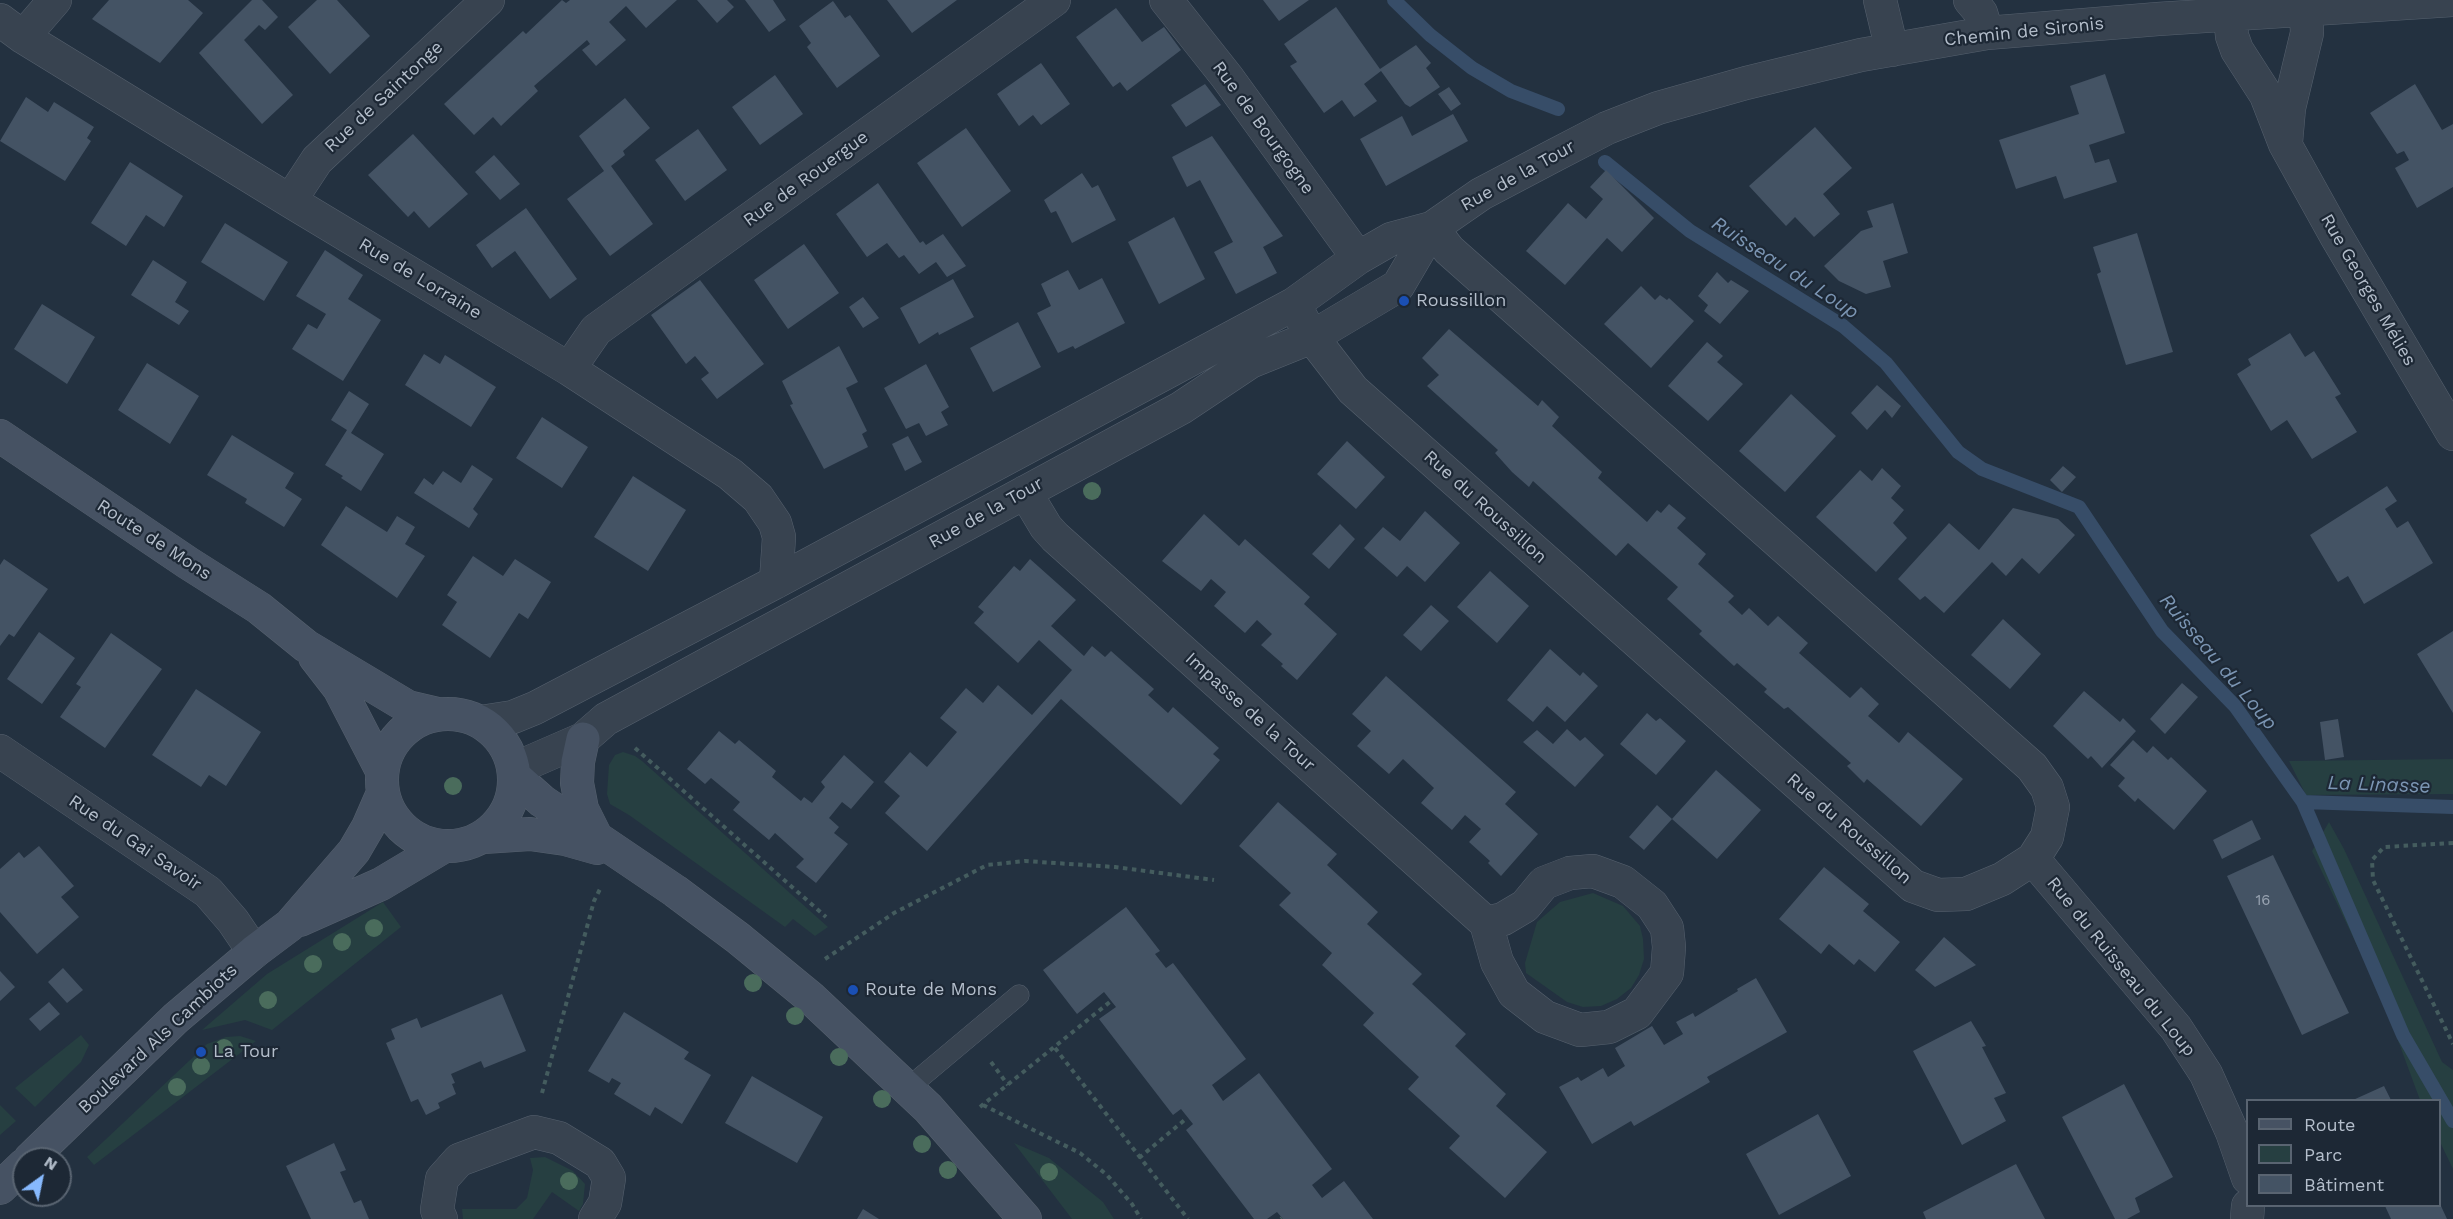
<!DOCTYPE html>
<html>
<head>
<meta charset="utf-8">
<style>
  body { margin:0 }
  #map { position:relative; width:2453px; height:1219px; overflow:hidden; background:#233140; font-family:"Work Sans",sans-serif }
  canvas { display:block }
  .legend { position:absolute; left:2246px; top:1099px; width:195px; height:108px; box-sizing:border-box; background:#1d2835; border:2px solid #596471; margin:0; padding:8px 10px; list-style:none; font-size:18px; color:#b4becb }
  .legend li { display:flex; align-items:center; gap:12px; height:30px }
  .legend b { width:30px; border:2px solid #596471 }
  .north { position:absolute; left:12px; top:1147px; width:60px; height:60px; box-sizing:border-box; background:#1d2835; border:2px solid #596471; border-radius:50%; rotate:33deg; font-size:16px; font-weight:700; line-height:24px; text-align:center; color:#b4becb }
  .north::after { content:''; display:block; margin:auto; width:21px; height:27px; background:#87b9fd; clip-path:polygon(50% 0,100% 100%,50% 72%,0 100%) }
</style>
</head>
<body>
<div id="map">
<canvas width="2453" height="1219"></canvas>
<ul class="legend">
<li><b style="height:8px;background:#465263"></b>Route</li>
<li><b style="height:16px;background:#263f41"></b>Parc</li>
<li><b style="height:16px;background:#445364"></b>Bâtiment</li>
</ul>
<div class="north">N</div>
</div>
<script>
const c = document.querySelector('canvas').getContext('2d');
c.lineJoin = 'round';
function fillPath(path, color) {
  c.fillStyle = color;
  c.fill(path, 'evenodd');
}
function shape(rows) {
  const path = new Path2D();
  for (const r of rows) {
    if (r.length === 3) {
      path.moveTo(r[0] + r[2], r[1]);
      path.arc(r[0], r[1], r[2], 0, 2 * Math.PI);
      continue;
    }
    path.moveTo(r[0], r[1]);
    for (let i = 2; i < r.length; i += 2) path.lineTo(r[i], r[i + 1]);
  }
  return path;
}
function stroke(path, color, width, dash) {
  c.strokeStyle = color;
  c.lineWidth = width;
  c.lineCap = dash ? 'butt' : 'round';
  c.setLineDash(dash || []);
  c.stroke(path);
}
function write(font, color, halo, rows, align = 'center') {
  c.font = font + ' "Work Sans",sans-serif';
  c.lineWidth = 4.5;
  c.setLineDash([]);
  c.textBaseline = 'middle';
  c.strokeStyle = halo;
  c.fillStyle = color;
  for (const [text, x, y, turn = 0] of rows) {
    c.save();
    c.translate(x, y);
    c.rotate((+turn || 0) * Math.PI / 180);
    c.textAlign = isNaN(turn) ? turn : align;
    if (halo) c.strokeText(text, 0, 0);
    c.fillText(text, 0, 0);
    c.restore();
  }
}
const green = shape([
  [623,752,635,756,642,761,828,927,815,936,793,919,785,927,629,815,610,804,607,794,609,765,615,755],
  [2453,759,2453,794,2306,795,2289,761],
  [2329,822,2344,849,2442,1062,2453,1070,2453,1169,2440,1142,2440,1100,2420,1100,2383,1000,2312,851],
  [1593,893,1623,906,1640,926,1643,939,1644,959,1639,975,1631,988,1617,999,1601,1006,1583,1007,1567,1002,1526,973,1525,963,1537,922,1560,902],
  [383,902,401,927,272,1030,245,1020,202,1030,267,974],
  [81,1035,89,1045,81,1062,35,1107,15,1088],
  [240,1036,256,1041,94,1165,87,1157,207,1044,226,1037],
  [0,1105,16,1121,0,1135],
  [1014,1143,1049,1158,1103,1202,1114,1219,1072,1219],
  [545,1157,573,1171,585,1184,583,1204,579,1211,552,1192,533,1219,463,1219,462,1209,516,1209,527,1198,533,1170,530,1158]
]);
const stream = shape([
  [1394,0,1430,35,1472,68,1511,91,1558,109],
  [1605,162,1690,231,1843,326,1886,363,1958,452,1982,469,2079,507,2162,631,2235,706,2303,802,2403,1035,2453,1121],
  [2303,802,2453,807]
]);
const building = shape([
  [109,0,188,0,203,13,160,63,92,19],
  [252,0,262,0,278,17,265,30,259,25,244,40,293,95,262,124,199,53],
  [317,0,337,0,370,36,330,74,288,27],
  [562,0,566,3,570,0,677,0,646,28,626,6,609,22,626,40,596,66,582,50,590,44,587,40,534,86,538,91,501,126,493,117,474,135,444,104,523,31,526,34],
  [697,0,727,0,734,7,717,23],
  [745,0,773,0,786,20,769,32],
  [887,0,957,0,912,33],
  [1263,0,1309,0,1279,21],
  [833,1,845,18,850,15,880,56,837,88,807,47,811,43,799,26],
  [1336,7,1380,69,1416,45,1431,63,1426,68,1440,87,1410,107,1405,104,1381,71,1364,84,1377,101,1354,117,1342,100,1324,113,1290,66,1297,62,1284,44],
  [1116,8,1142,42,1164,27,1181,50,1127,91,1120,82,1113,87,1076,37],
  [1041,63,1070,104,1041,125,1033,115,1019,126,997,94],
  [2105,74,2125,133,2089,145,2095,163,2109,159,2117,182,2064,199,2056,176,2016,189,1999,140,2079,114,2070,86],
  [775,75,803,114,760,145,732,107],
  [1205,84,1221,105,1186,127,1171,105],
  [2415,84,2442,130,2453,124,2453,187,2417,208,2395,168,2409,160,2404,151,2397,154,2370,113],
  [1449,87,1461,104,1451,111,1438,94],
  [26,97,48,112,54,102,94,127,87,138,91,141,65,181,0,141],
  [625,98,650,128,623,151,625,155,611,166,653,224,610,256,567,199,604,171,579,136],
  [1453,114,1468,141,1386,186,1360,139,1402,116,1412,136],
  [1815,127,1852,168,1823,194,1840,214,1814,237,1795,217,1786,226,1749,186],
  [966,128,1011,191,962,227,917,163],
  [698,129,727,170,685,201,655,160],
  [413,134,468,194,429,228,414,211,408,217,368,175],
  [1212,136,1283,236,1263,247,1277,273,1236,294,1214,252,1233,242,1200,180,1187,187,1172,157],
  [494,155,520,184,500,200,475,172],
  [130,162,183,196,164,227,146,215,126,246,91,223],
  [1606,170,1654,218,1622,252,1607,238,1565,285,1526,251,1568,203,1586,219,1603,199,1590,187],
  [1082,173,1092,188,1098,185,1116,220,1072,243,1056,211,1051,213,1044,200],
  [878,183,920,243,923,241,926,245,943,234,966,266,947,277,936,262,919,274,904,255,899,258,887,243,867,257,836,214],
  [1893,203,1908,253,1883,261,1891,287,1866,294,1839,281,1824,266,1861,231,1873,227,1867,211],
  [526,208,577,279,550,299,515,251,492,268,476,245],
  [1174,217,1205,279,1159,304,1128,242],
  [225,223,288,262,264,301,201,262],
  [2137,233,2173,352,2126,365,2097,274,2101,272,2093,247],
  [804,244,839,293,788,329,754,280],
  [325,250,363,275,348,299,381,320,343,381,292,349,308,324,317,329,326,314,296,296],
  [153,260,187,282,175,302,189,311,179,325,131,295],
  [1068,270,1079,290,1102,278,1125,323,1075,349,1073,346,1058,353,1037,313,1051,306,1041,284],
  [1717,272,1728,283,1731,280,1749,291,1720,324,1704,311,1708,305,1698,296],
  [953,279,974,317,939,335,938,332,919,344,900,308],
  [700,280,764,364,717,399,701,379,709,373,695,356,686,364,651,315],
  [1641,286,1655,300,1660,295,1667,300,1669,298,1694,321,1651,368,1604,324],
  [863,297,879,318,863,328,849,307],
  [42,304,95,337,67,384,14,349],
  [1018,322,1041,367,993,392,970,348],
  [1449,329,1538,406,1542,400,1559,417,1552,426,1602,472,1598,478,1647,522,1657,510,1661,513,1669,504,1686,518,1677,528,1706,554,1698,564,1734,596,1728,602,1742,615,1749,608,1768,626,1778,616,1808,643,1799,653,1850,698,1861,687,1879,704,1868,716,1899,743,1908,732,1963,779,1921,826,1867,779,1864,783,1847,766,1851,763,1788,707,1784,709,1764,692,1767,689,1737,663,1734,666,1699,634,1702,631,1667,599,1678,587,1628,543,1616,556,1533,481,1529,487,1512,472,1495,453,1498,450,1427,386,1439,375,1422,358],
  [2290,333,2305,357,2314,351,2341,394,2335,397,2357,432,2312,459,2287,420,2271,431,2237,374,2251,365,2248,359],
  [1707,342,1723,356,1717,362,1743,384,1708,421,1668,386],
  [839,346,858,382,846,388,867,431,862,434,868,447,824,469,790,405,793,404,782,381],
  [424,354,440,364,445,355,496,387,471,427,405,385],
  [147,363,199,396,170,444,118,410],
  [926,364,949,407,941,412,948,425,926,436,919,423,906,429,884,388],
  [1877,385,1901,406,1892,418,1885,410,1867,430,1851,413],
  [349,391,369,404,351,433,384,454,361,491,341,478,343,476,325,465,347,430,331,420],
  [1791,394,1836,436,1785,492,1739,451],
  [542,417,588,447,562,488,516,458],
  [232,435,294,473,285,488,302,499,284,527,245,503,247,499,207,475],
  [908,436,922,462,905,471,892,444],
  [1347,441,1385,477,1356,509,1317,474],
  [472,465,493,479,473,509,478,514,469,528,414,493,424,478,433,485,443,471,461,483],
  [2063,466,2076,477,2062,492,2050,480],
  [1882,468,1901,486,1891,498,1904,510,1893,523,1907,538,1876,572,1816,517,1860,470,1872,481],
  [633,476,686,510,648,571,594,537],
  [2387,486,2397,501,2385,509,2397,528,2408,521,2433,563,2364,604,2348,576,2338,582,2310,535],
  [346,506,387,532,397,516,415,527,405,544,425,556,397,598,321,545],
  [2013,508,2058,519,2075,535,2039,574,2022,558,2006,576,1992,562,1944,613,1925,596,1920,600,1898,579,1949,523,1979,550],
  [1425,511,1460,543,1425,582,1407,566,1397,577,1364,548,1383,527,1400,541],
  [1204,514,1239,546,1245,539,1310,597,1304,604,1337,634,1297,680,1281,666,1283,664,1261,645,1272,634,1257,620,1245,633,1214,606,1226,592,1211,579,1201,591,1162,561],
  [1340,524,1355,539,1329,569,1312,554],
  [473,556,503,576,515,559,551,582,528,619,519,613,490,658,442,625,457,602,447,595],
  [4,559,48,589,14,637,9,634,0,646,0,565],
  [1030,559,1076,600,1051,626,1084,656,1092,646,1105,657,1111,651,1154,689,1148,695,1168,713,1173,707,1219,748,1213,754,1220,760,1181,805,1061,699,927,851,885,813,900,796,884,782,910,752,927,767,957,732,940,718,966,688,983,703,998,685,1032,715,1072,670,1039,640,1018,663,974,623,984,612,978,607,1014,566,1020,571],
  [1490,571,1529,606,1497,643,1457,607],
  [1431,605,1449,621,1421,651,1403,635],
  [2003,619,2041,654,2010,689,1971,655],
  [2453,631,2453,713,2417,654],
  [39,632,75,658,42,704,7,679],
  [111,633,162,669,105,748,60,717,81,687,76,684],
  [1550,649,1580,676,1583,672,1598,686,1565,722,1547,706,1533,722,1507,700],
  [1386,676,1516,792,1505,804,1538,834,1501,876,1488,863,1490,861,1469,842,1481,829,1465,815,1452,830,1421,803,1434,788,1403,759,1389,774,1357,746,1371,731,1352,714],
  [2182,683,2198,697,2165,734,2150,719],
  [196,689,261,732,226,786,209,775,201,787,152,755],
  [2084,691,2120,722,2123,718,2136,731,2102,768,2091,756,2088,759,2053,726],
  [1647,713,1656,721,1660,718,1686,741,1656,775,1620,744],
  [2338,719,2344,757,2325,760,2320,722],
  [1567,729,1580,741,1585,737,1604,755,1575,787,1523,742,1537,730,1553,744],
  [719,731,735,744,739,740,776,771,772,777,801,801,804,797,812,803,825,787,821,782,844,755,874,782,851,809,842,802,829,818,839,827,834,833,848,844,816,883,796,867,804,859,775,833,769,840,733,810,740,802,711,778,705,784,687,769],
  [2133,740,2147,753,2153,746,2168,760,2171,757,2207,791,2174,830,2138,798,2135,802,2118,786,2125,778,2110,765],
  [1716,770,1761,810,1717,859,1672,819,1644,850,1629,837,1657,805,1672,819],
  [1278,802,1337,854,1327,865,1378,912,1367,924,1422,974,1412,984,1466,1034,1455,1046,1506,1094,1496,1106,1547,1152,1505,1198,1449,1148,1460,1136,1408,1089,1419,1077,1363,1025,1374,1013,1322,965,1332,953,1279,905,1291,893,1239,846],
  [2252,820,2261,839,2222,859,2213,840],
  [39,846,74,886,61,897,79,917,37,954,0,912,0,869,19,852,24,858],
  [2273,855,2349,1013,2302,1035,2227,876],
  [1824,867,1869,904,1863,911,1900,942,1875,972,1859,959,1854,965,1829,944,1821,954,1779,919],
  [1126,907,1160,951,1155,954,1166,968,1173,963,1246,1059,1212,1085,1223,1101,1259,1073,1332,1169,1312,1185,1322,1198,1344,1181,1373,1219,1283,1219,1277,1212,1267,1219,1254,1219,1186,1130,1193,1124,1181,1109,1173,1115,1099,1019,1116,1007,1104,992,1077,1014,1043,970],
  [1944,937,1976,965,1935,987,1915,970],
  [63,968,83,990,67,1003,48,982],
  [0,971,15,987,0,1001],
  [1756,978,1787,1032,1707,1077,1710,1082,1634,1126,1631,1121,1592,1144,1559,1087,1578,1077,1581,1081,1603,1068,1608,1077,1625,1066,1615,1048,1652,1026,1664,1045,1683,1034,1676,1022,1693,1013,1695,1017,1738,991,1737,989],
  [502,994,526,1051,484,1068,481,1061,451,1074,455,1083,452,1084,456,1094,438,1103,440,1108,426,1115,418,1099,411,1102,386,1043,395,1039,391,1029,417,1018,421,1028],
  [49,1002,60,1014,40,1031,29,1019],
  [624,1012,689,1052,684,1059,711,1075,682,1124,655,1107,650,1116,614,1094,621,1083,612,1078,609,1083,588,1071],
  [1971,1021,1986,1046,1982,1047,2006,1093,1994,1098,2006,1121,1962,1145,1913,1051],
  [752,1076,823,1117,797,1163,725,1123],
  [2124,1084,2173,1177,2135,1198,2140,1212,2127,1219,2115,1219,2062,1117],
  [2384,1086,2391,1100,2353,1100],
  [1818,1114,1851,1176,1779,1215,1746,1154],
  [334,1143,346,1170,340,1172,354,1203,361,1200,369,1219,311,1219,286,1166],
  [2016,1164,2045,1219,1926,1219,1923,1212],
  [2385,1206,2441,1206,2447,1219,2391,1219],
  [863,1209,879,1219,857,1219]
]);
const path = shape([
  [635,748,826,917],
  [2453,843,2384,847,2372,860,2373,880,2453,1044],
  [825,959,894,913,987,865,1025,861,1115,867,1214,880],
  [1055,1048,1188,1219],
  [991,1062,1008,1085],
  [542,1093,594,901,601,887],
  [983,1105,1080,1153,1107,1175,1132,1204,1141,1219],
  [980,1107,1111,1001],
  [1139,1158,1187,1118],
  [1281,1219,1282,1218]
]);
const lane = shape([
  [908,1088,1019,995]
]);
const street = shape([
  [1166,0,1227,77,1358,258],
  [1880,0,1892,50],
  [1970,0,1981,13,1987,33],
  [2230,14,2232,36,2237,50,2266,95,2285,144,2335,234,2453,434],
  [0,20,23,37,290,201,569,369,730,474,758,498,775,523,779,537,776,582],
  [23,37,55,0],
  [2286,142,2289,108,2307,33,2306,9],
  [290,201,317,160,488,0],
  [1294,304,1312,337,1353,390,1913,886,1938,895,1966,894,2002,879,2033,859,2047,837,2053,807,2047,788,2032,767,1449,250,1432,228],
  [569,369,596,330,1054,0],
  [1025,492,1046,527,1055,537,1486,923,1497,962,1514,993,1545,1017,1580,1030,1609,1027,1637,1013,1667,973,1669,947,1667,928,1652,905,1623,882,1593,871,1570,873,1544,883,1525,906,1503,919,1486,923],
  [481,722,513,717,535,708,776,582,1294,304,1358,258,1391,239,1432,228,1481,194,1555,155,1607,128,1658,108,1746,83,1861,55,1987,33,2158,19,2452,0],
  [0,751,208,892,233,921,254,952],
  [514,769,583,739,606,719,1181,408,1250,362,1312,337,1398,286,1432,228],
  [2033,859,2176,1028,2206,1074,2232,1132,2248,1178],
  [441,1219,437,1210,442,1179,459,1160,534,1132,559,1138,600,1163,609,1178,605,1203,595,1219],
  [2247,1219,2248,1206]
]);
const secondary = shape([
  [0,436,188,563,259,608,306,646,408,707,438,714],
  [315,657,339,688,382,771],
  [448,780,66],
  [583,739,578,762,577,783,582,809,597,839],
  [514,776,542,801,675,891,738,938,811,998,928,1108,1025,1219],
  [484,837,530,834,565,839,597,848],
  [300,920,381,884,443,847],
  [30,1159,176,1018,254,952,290,925,354,851,368,827,382,795],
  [0,1188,24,1165]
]);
const trees = [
  [1092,491],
  [453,786],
  [374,928],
  [342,942],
  [313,964],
  [753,983],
  [268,1000],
  [795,1016],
  [224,1048],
  [839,1057],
  [201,1066],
  [177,1087],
  [882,1099],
  [922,1144],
  [948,1170],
  [1049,1172],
  [569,1181]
];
const markers = [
  [1404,301,6,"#1a4fb4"],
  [853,990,6,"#1a4fb4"],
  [201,1052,6,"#1a4fb4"]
];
const numberNames = [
  ["16",2263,901]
];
const streetNames = [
  ["Chemin de Sironis",2024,32,-6],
  ["Rue de Saintonge",384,97,-43],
  ["Rue de Bourgogne",1263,128,54],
  ["Rue de la Tour",1518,176,-29],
  ["Rue de Rouergue",806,179,-36],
  ["Rue de Lorraine",420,279,31],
  ["Rue Georges Mélies",2368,290,60],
  ["Rue du Roussillon",1485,507,42],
  ["Rue de la Tour",986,513,-29],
  ["Route de Mons",154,540,33],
  ["Impasse de la Tour",1250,712,42],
  ["Rue du Roussillon",1849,829,41],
  ["Rue du Gai Savoir",135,843,34],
  ["Rue du Ruisseau du Loup",2121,967,51],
  ["Boulevard Als Cambiots",158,1039,-43]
];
const poiNames = [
  ["Roussillon",1416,301],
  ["Route de Mons",865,990],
  ["La Tour",213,1052]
];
const waterNames = [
  ["Ruisseau du Loup",1785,268,33],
  ["Ruisseau du Loup",2218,662,50],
  ["La Linasse",2379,785,2]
];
fillPath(green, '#263f41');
stroke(stream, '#374d68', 14);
fillPath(building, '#445364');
stroke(lane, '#56616e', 21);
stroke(street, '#56616e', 34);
stroke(secondary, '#56616e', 34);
stroke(path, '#445c5e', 4, [4.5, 4.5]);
stroke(lane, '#384350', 20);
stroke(street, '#384350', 33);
stroke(secondary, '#465263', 33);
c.fillStyle = '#4a6c5c';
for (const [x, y] of trees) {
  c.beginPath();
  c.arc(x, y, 9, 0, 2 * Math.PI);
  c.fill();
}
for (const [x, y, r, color] of markers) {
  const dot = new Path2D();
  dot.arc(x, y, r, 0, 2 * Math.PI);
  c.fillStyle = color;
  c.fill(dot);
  stroke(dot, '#1d2835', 2);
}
write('15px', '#98a3b1', null, numberNames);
write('18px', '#b4becb', '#1d2835', streetNames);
write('18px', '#b4becb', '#1d2835', poiNames, 'left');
write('italic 20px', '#7b95b3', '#1d2835', waterNames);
</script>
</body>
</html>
